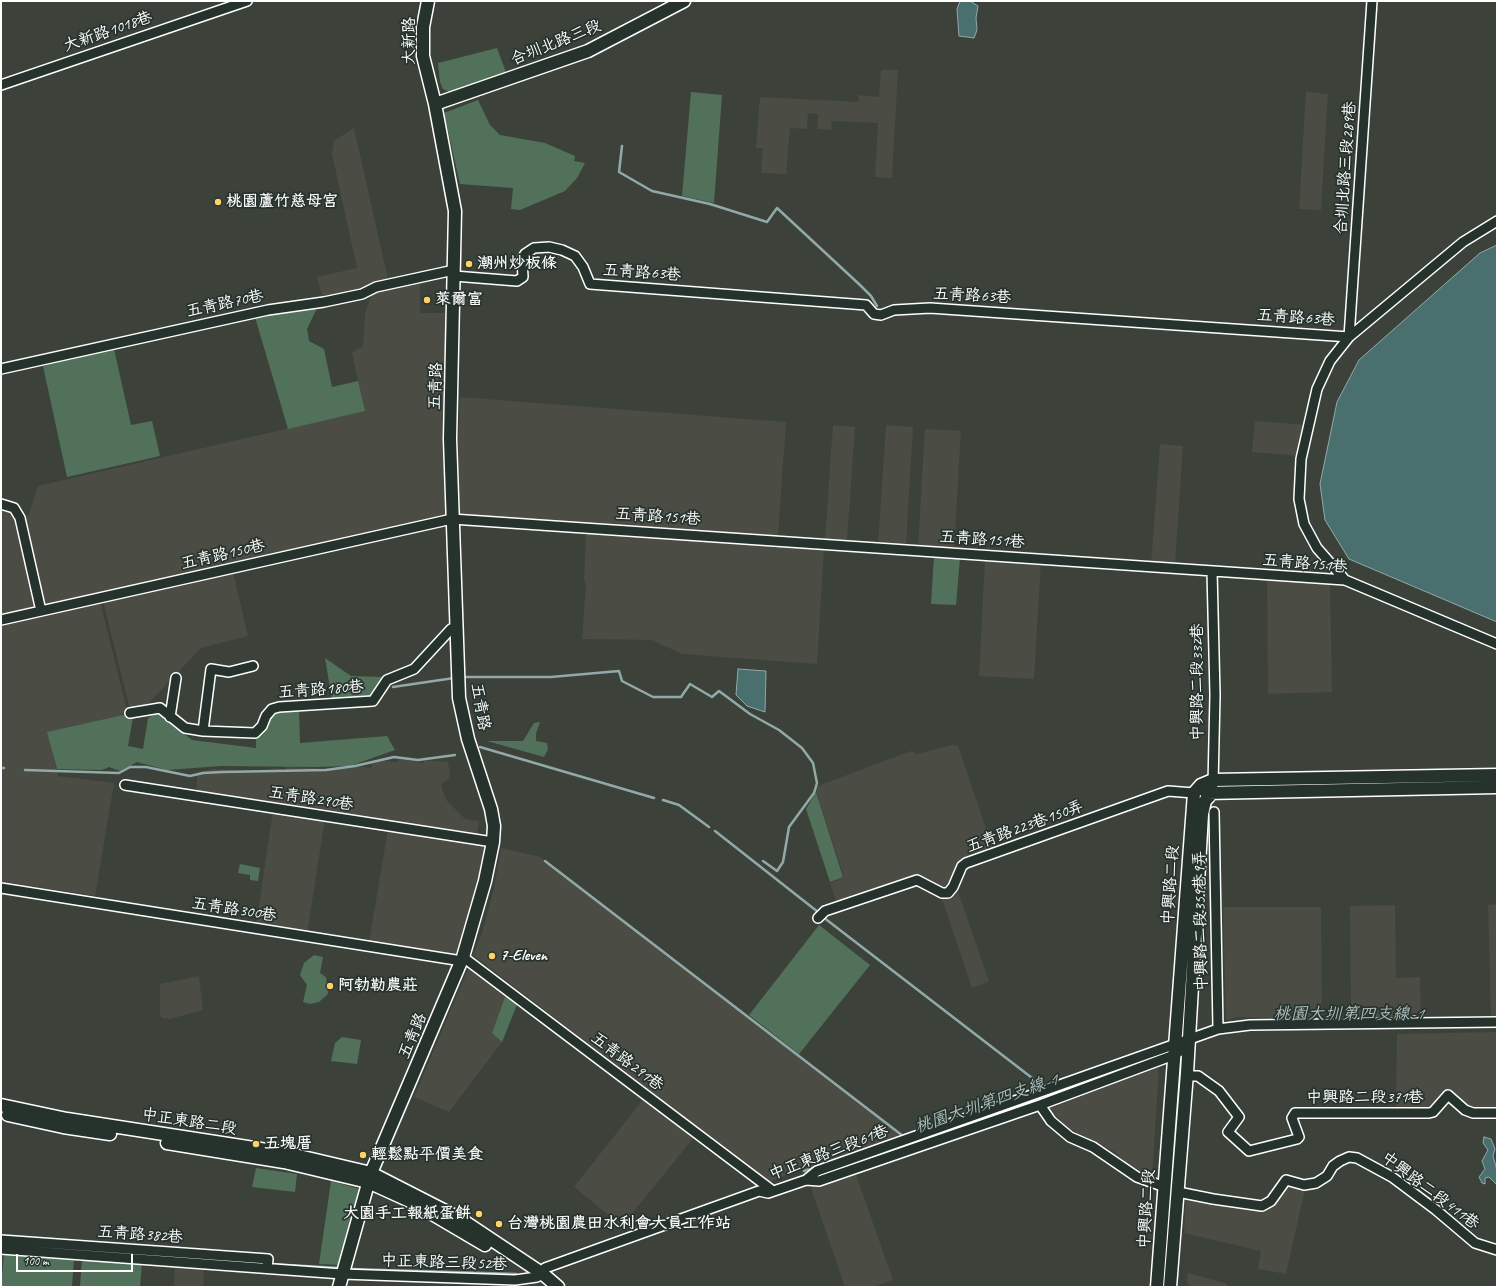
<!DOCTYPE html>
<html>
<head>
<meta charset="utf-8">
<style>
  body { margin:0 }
  #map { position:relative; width:1498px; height:1288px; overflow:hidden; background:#3c423a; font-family:Caveat,sans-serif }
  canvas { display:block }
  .frame { position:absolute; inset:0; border:2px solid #fff; pointer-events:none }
  .scale { position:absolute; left:16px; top:1254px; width:117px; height:18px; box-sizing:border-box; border:2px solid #fff; border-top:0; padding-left:5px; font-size:12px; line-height:14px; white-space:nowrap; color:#fff; -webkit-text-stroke:3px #26332d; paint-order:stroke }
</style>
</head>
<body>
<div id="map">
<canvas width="1498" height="1288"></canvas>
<div class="frame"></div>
<div class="scale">100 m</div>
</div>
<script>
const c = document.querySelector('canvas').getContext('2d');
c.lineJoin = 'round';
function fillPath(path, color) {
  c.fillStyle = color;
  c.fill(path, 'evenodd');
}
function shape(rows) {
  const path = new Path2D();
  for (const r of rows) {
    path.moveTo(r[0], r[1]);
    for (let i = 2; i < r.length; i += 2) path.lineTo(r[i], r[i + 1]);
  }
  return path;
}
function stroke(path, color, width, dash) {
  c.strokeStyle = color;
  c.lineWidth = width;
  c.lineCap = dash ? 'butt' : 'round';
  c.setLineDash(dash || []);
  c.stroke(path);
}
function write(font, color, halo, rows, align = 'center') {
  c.font = font + ' Caveat,"LXGW WenKai TC",sans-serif';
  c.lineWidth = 3.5;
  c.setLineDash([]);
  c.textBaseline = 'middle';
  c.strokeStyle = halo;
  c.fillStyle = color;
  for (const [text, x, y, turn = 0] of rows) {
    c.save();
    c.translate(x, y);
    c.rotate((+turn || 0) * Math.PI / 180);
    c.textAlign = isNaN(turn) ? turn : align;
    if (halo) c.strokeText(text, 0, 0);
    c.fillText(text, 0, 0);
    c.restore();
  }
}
const built = shape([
  [881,70,898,70,892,178,875,177,878,123,832,121,831,130,817,129,818,114,808,113,807,129,790,128,786,174,761,173,763,148,756,148,760,97,858,102,859,95,879,97],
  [1306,92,1328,94,1321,210,1299,209],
  [354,128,388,279,370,284,359,290,323,298,317,277,357,268,332,154,334,141],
  [420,280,420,313,445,313,445,515,1,615,1,509,28,517,38,486,364,411,352,352,363,347,365,314,373,291],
  [460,397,786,422,778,536,456,514],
  [1255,421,1308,425,1301,456,1252,452],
  [833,425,855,427,847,541,825,540],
  [886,425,913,427,906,546,878,544],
  [925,429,961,431,954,548,918,546],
  [1160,444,1183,446,1175,565,1151,564],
  [586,532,824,547,817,664,682,654,652,640,582,639,586,585,584,580],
  [985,558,1041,561,1034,679,979,676],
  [233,572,248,636,201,648,145,707,130,709,103,601],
  [1267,580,1330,584,1332,692,1268,694],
  [100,601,127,711,123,715,48,732,58,776,114,783,95,896,1,881,1,624],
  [952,745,958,746,993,849,962,861,948,888,943,889,917,876,837,904,830,883,844,877,816,790,818,786,911,751,917,754],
  [399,759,424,763,424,760,448,762,450,774,449,779,444,782,441,786,447,801,465,819,479,821,477,835,196,790,198,772,214,769,272,772,273,768,285,770,286,767,344,769,350,766,371,768,374,760,398,762],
  [273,811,325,819,307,933,256,925],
  [388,829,486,843,472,908,456,957,369,942],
  [501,848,540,857,900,1135,768,1182,473,955,481,936,494,889],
  [958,892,989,981,972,988,941,896,952,897],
  [1497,904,1497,1018,1491,1018,1488,905],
  [1395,905,1396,978,1420,977,1421,1017,1351,1018,1350,906],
  [1223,907,1321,907,1322,1019,1238,1017,1226,1020],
  [469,967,506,994,492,1033,502,1042,449,1112,414,1097],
  [199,976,203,1010,170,1019,162,1018,160,1015,160,984],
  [1497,1032,1497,1108,1471,1108,1449,1093,1431,1109,1396,1108,1397,1034],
  [1159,1067,1152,1176,1129,1165,1115,1152,1066,1127,1050,1108],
  [645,1097,695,1136,622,1226,574,1187],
  [855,1172,893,1280,873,1287,845,1287,811,1188],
  [1288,1184,1305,1189,1286,1274,1258,1269,1261,1251,1184,1233,1186,1196,1263,1209],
  [175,1268,204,1270,203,1287,174,1287],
  [1188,1273,1225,1283,1230,1287,1191,1287,1187,1283]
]);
const green = shape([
  [497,48,507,75,451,93,443,89,440,82,438,63],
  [691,92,722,95,714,203,682,196],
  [478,100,490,125,500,135,545,143,575,156,574,161,585,163,577,178,565,191,520,210,511,209,513,188,460,184,444,113],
  [317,308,307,329,309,341,324,349,332,387,358,381,365,411,288,429,255,317],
  [114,349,131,425,152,421,160,456,67,477,43,366],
  [934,556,960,558,956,605,931,604],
  [325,658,351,676,382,677,371,697,332,700],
  [299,709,300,743,387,736,395,750,350,766,314,767,221,766,167,770,137,762,120,771,109,767,102,770,57,769,47,732,123,715,133,717,128,746,143,749,148,718,158,713,192,740,256,748,256,738,264,730,270,714,276,710],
  [540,722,536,733,536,741,547,743,548,749,544,757,487,741,523,741,534,723],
  [816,792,843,877,830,882,806,809],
  [240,864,260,868,258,881,250,880,250,875,238,873],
  [819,925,870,965,799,1054,749,1015],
  [314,955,323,957,320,973,326,977,328,994,319,1002,310,1004,303,1002,307,985,300,975,304,963],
  [506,994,518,1002,502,1042,492,1033],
  [342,1037,361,1040,357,1064,331,1061,335,1043],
  [256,1168,297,1174,295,1192,252,1187],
  [331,1181,363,1190,341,1265,319,1264],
  [4,1253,74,1259,72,1287,1,1287],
  [82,1258,142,1263,140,1287,80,1287]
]);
const water = shape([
  [960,1,970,1,978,6,976,18,977,30,974,38,959,36,957,9,960,1],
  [1497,245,1497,622,1349,559,1325,520,1320,484,1337,402,1359,360,1480,253,1497,245],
  [738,669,766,671,765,712,747,706,736,695,738,669],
  [1484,1137,1491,1139,1495,1149,1493,1156,1497,1170,1497,1185,1489,1177,1485,1178,1485,1184,1482,1183,1479,1177,1485,1169,1482,1161,1488,1150,1483,1143,1484,1137]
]);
const stream = shape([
  [622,146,619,172,652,191,710,204,767,222,777,208,860,285,871,296,877,306],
  [461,677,551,677,619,671,622,681,653,697,681,697,690,684,712,697,719,691,750,714,779,730,802,748,813,763,817,783,814,793,789,827,783,862,777,871,763,861],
  [393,687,454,678],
  [480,747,654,798],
  [1,768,4,768],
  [25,770,119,773,130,767,146,767,190,776,203,773,222,772,326,770,355,766,394,757,418,760,455,755],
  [663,800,679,805,709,827],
  [715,831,818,912],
  [545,861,903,1136,901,1137],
  [823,917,1036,1081,1039,1088],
  [804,1171,843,1157],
  [821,1175,1128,1068],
  [169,1256,194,1258],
  [207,1259,258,1263],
  [269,1264,340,1268],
  [351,1269,516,1274]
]);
const street = shape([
  [1,85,247,1],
  [454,276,517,281,523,277,522,259,525,254,534,248,549,247,562,250,575,256,583,267,590,284,866,305,874,314,881,315,894,310,930,308,1349,337],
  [1349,337,1372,1],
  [1,369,268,310,324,302,362,294,376,287,454,270],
  [1,504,14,508,20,518,41,611],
  [1212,571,1215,695,1213,785],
  [1345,580,1317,548,1304,524,1299,499,1301,459,1317,389,1330,361,1349,337,1463,242,1497,221],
  [1,620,452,519,1345,580,1497,644],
  [130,713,160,708,185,728,203,731,255,733,262,726,266,716,272,709,279,707,373,701,387,680,414,669,451,629,457,628],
  [170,717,176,678],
  [203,731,211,669,229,672,253,666],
  [125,785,493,842],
  [1214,812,1218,1029],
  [1,888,462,961],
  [818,918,825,911,917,880,942,893,948,893,953,887,962,866,966,863,1168,791,1194,793],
  [463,957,773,1191],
  [1187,1073,1192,1076,1198,1076,1219,1091,1239,1117,1228,1132,1249,1151,1297,1139,1299,1137,1292,1118,1295,1113,1429,1113,1433,1112,1448,1095,1465,1110,1473,1113,1497,1113],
  [1040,1105,1051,1121,1070,1137,1093,1147,1137,1177,1165,1187],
  [806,1180,819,1181,1040,1105,1174,1055,1184,1049,1190,1043],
  [1178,1192,1213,1199,1262,1206,1271,1201,1286,1180,1304,1185,1316,1183,1327,1176,1333,1166,1340,1161,1349,1157,1357,1158,1392,1177,1436,1210,1475,1243,1497,1250],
  [1,1240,268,1259,267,1268],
  [1,1249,342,1274,515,1280,537,1277,543,1274,545,1268,759,1191,768,1193,806,1180,817,1171,1218,1029,1250,1025,1497,1022]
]);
const secondary = shape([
  [435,104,588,51,684,1],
  [1206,793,1497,787],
  [1,1105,67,1119,286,1153,371,1173,459,1218,543,1274,558,1287],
  [8,1115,63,1127,110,1134],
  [167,1143,284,1162,368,1182,412,1202,485,1245],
  [339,1287,371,1173,463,957,485,881,493,842,494,826,491,809,468,739,459,698,450,439,455,211,435,104,423,56,423,27,428,1],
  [1157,1287,1194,793,1201,785,1213,780,1497,775],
  [1170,1287,1187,1073,1202,814,1205,801,1213,792]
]);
const markers = [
  [218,202,4,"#ffd166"],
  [469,264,4,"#ffd166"],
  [427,300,4,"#ffd166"],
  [492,956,4,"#ffd166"],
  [330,986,4,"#ffd166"],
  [256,1144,4,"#ffd166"],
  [363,1155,4,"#ffd166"],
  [479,1214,4,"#ffd166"],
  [499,1224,4,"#ffd166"]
];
const streetNames = [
  ["大新路1018巷",108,32,-19],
  ["大新路",410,41,-90],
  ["合圳北路三段",556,43,-22],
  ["合圳北路三段289巷",1346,168,-86],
  ["五青路63巷",642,273,4],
  ["五青路63巷",972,296,3],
  ["五青路70巷",225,304,-12],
  ["五青路63巷",1296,318,4],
  ["五青路",436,386,-88],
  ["五青路151巷",658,517,4],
  ["五青路151巷",982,540,4],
  ["五青路150巷",223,555,-13],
  ["五青路151巷",1305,564,5],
  ["中興路二段332巷",1198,682,-90],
  ["五青路180巷",321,690,-4],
  ["五青路",480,707,80],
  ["五青路290巷",311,799,9],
  ["五青路223巷150弄",1025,827,-20],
  ["中興路二段",1171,885,-86],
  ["五青路300巷",234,910,9],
  ["中興路二段359巷9弄",1201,921,-91],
  ["五青路",413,1036,-67],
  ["五青路291巷",627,1062,37],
  ["中興路二段371巷",1365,1098],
  ["中正東路二段",189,1122,9],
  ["中正東路三段61巷",829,1153,-21],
  ["中興路二段411巷",1430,1191,37],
  ["中興路二段",1147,1209,-86],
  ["五青路382巷",140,1235,4],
  ["中正東路三段52巷",444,1263,2]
];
const poiNames = [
  ["桃園蘆竹慈母宮",226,202],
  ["潮州炒板條",477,264],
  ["萊爾富",435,300],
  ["7-Eleven",500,956],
  ["阿勃勒農莊",338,986],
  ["五塊厝",264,1144],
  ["輕鬆點平價美食",371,1155],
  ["大園手工報紙蛋餅",471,1214,"right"],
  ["台灣桃園農田水利會大員工作站",507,1224]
];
const waterNames = [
  ["桃園大圳第四支線-1",1348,1015],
  ["桃園大圳第四支線-1",986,1104,-19]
];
fillPath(built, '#4b4c43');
fillPath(green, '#52715a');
fillPath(water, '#4a6f6f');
stroke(water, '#92a9a9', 1);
stroke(stream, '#92a9a9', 2.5);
stroke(street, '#fff', 12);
stroke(secondary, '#fff', 15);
stroke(street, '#26332d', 9);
stroke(secondary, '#26332d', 12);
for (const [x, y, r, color] of markers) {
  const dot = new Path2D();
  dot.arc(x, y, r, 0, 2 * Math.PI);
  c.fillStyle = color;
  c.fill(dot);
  stroke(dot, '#26332d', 1.5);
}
write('16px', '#fff', '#26332d', streetNames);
write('bold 16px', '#fff', '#26332d', poiNames, 'left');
write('italic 17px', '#aebebe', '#26332d', waterNames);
</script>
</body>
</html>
